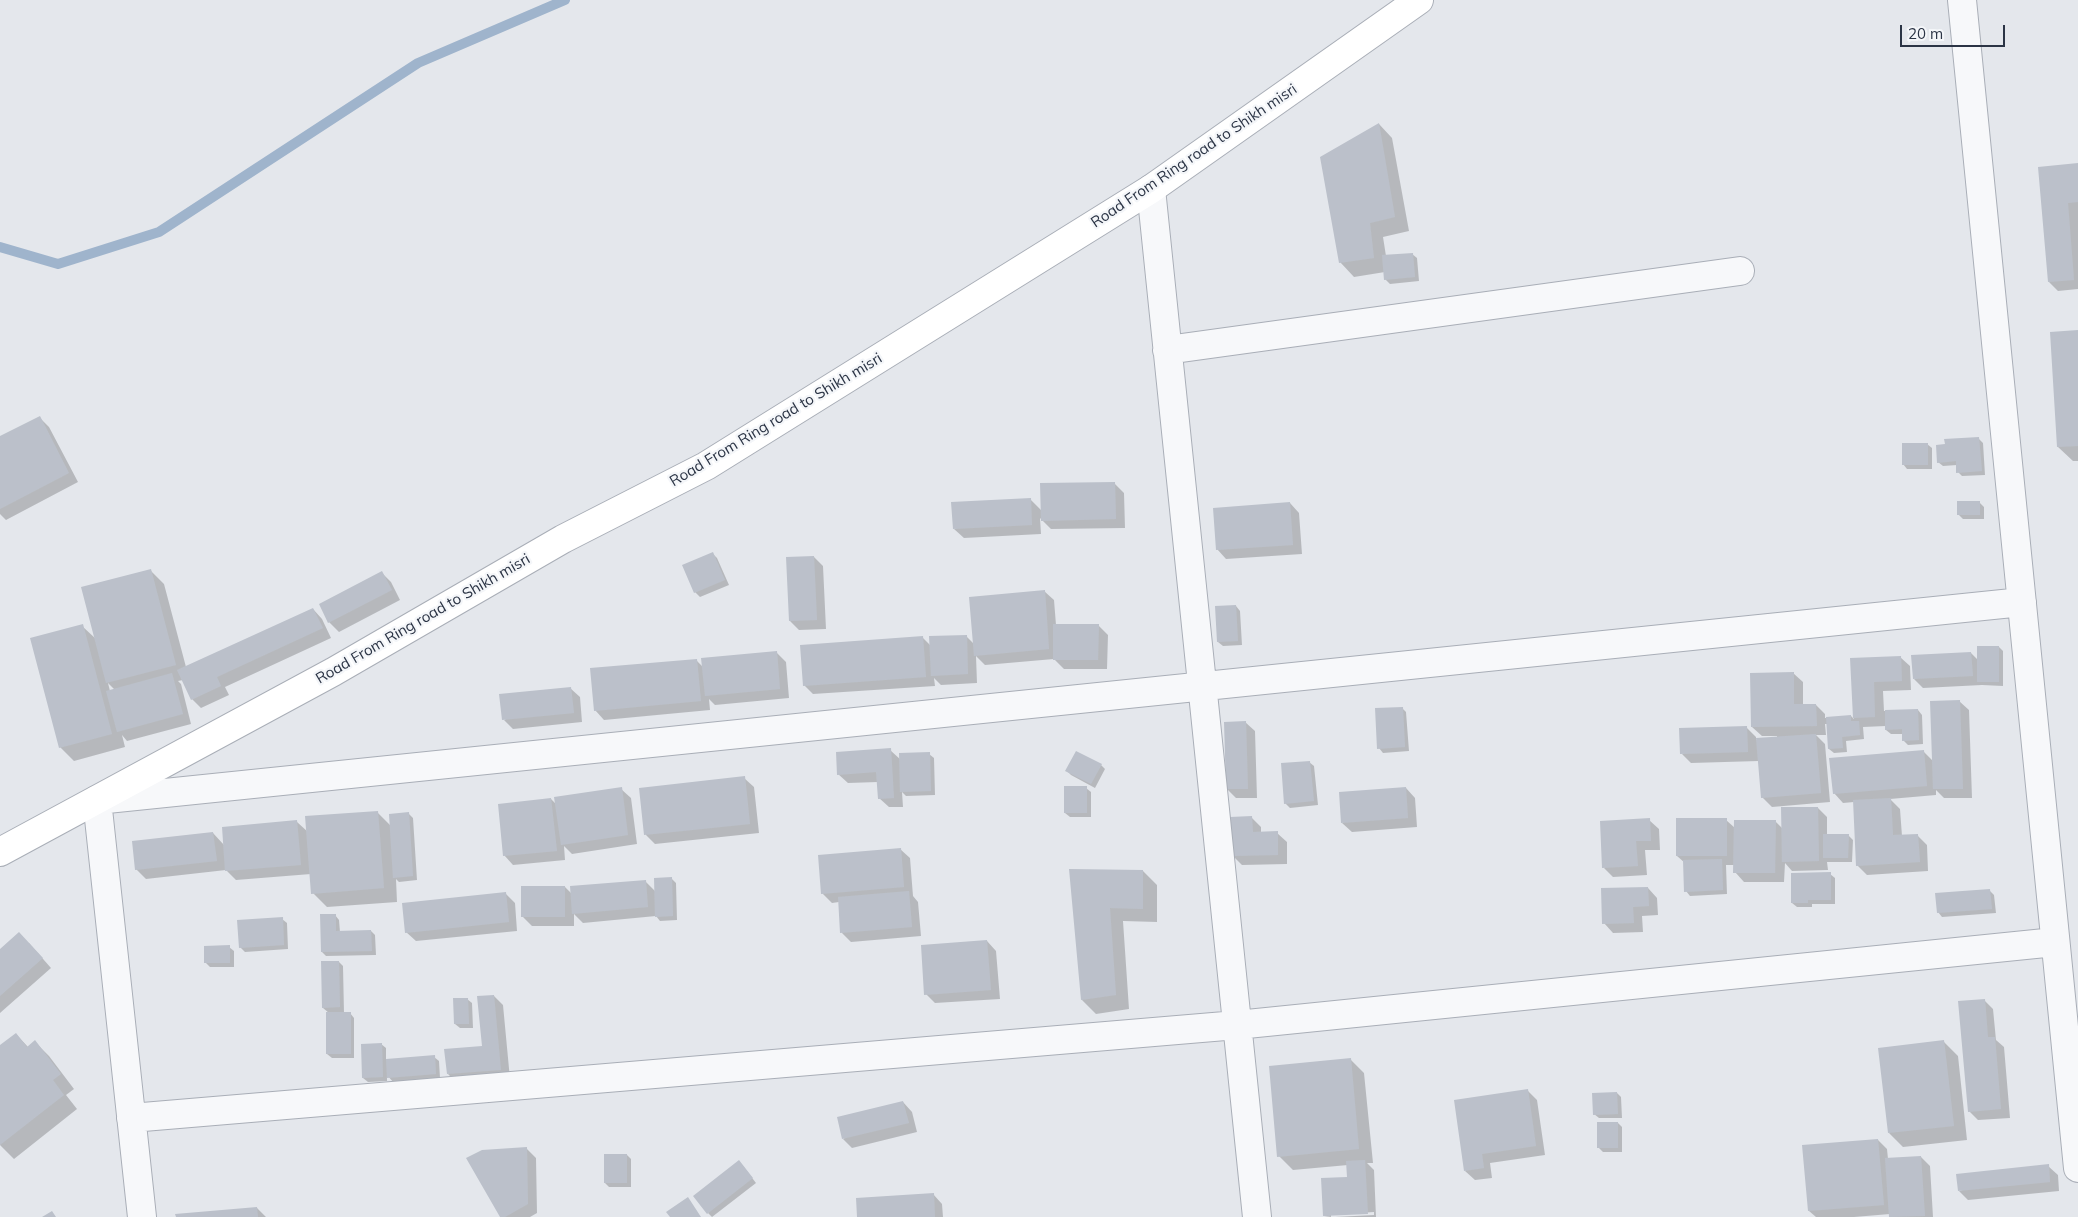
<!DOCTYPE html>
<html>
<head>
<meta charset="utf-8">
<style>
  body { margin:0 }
  #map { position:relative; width:2078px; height:1217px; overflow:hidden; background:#e4e7ec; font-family:Mulish,sans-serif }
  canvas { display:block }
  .scale { position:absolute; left:1900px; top:25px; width:105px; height:22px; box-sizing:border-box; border:2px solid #2b3445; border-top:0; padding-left:6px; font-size:15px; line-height:18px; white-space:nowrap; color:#2b3445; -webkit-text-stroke:4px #f4f6f9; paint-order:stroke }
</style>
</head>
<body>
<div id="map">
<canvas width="2078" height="1217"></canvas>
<div class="scale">20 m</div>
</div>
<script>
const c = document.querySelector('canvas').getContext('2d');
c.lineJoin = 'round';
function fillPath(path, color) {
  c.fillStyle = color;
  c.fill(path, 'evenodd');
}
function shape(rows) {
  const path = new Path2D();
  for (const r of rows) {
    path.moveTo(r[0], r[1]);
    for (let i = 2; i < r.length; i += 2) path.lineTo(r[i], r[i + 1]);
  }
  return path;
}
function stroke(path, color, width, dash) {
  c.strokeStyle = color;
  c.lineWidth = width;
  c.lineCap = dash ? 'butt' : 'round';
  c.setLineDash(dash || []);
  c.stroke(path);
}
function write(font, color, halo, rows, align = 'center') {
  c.font = font + ' Mulish,sans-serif';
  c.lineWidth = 4.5;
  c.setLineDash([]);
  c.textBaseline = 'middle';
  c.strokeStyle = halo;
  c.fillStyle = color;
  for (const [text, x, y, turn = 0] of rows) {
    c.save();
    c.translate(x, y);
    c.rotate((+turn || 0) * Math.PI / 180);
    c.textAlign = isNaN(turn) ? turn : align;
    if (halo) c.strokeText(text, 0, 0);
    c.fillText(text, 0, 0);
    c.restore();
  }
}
const shadow = shape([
  [1379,124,1392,138,1409,231,1383,237,1386,256,1412,254,1417,258,1419,281,1390,284,1385,279,1385,272,1354,277,1340,262],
  [2078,164,2078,289,2058,291,2049,282,2039,168],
  [2078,331,2078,461,2073,461,2058,447],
  [39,417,49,427,78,482,6,520,0,514,0,438],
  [1978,438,1983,443,1985,475,1962,476,1958,472,1957,465,1943,466,1938,462],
  [1927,444,1932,448,1932,469,1907,469,1903,464],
  [1114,483,1124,493,1125,528,1051,529,1040,518,1041,534,964,538,954,529,1030,499,1042,511],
  [1979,502,1984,507,1984,519,1963,519,1958,514],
  [1290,503,1299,513,1302,554,1226,559,1217,549],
  [713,554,717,558,729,585,700,597,695,592,684,566],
  [814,557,823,566,826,629,799,630,790,621],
  [150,570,164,584,186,667,313,609,322,619,331,638,225,687,229,695,201,708,192,699,183,680,178,681,181,684,191,724,127,741,122,735,125,747,74,761,60,747,82,626,96,639],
  [108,683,115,690,110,691],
  [382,573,391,582,400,600,339,632,329,622],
  [1044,591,1054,600,1056,625,1098,625,1108,635,1107,669,1064,669,1054,659,985,665,976,656,977,683,941,685,934,678,935,686,813,694,804,685,922,637,930,645,966,636,974,644],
  [1236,606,1240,611,1242,645,1223,646,1218,642],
  [1999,647,2003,651,2003,686,1982,685,1923,688,1914,679,1971,653,1978,660],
  [776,652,786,662,789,698,715,705,709,699,710,710,604,720,595,710,697,661,703,667],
  [1900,657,1910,666,1911,690,1883,691,1884,711,1918,710,1922,715,1923,744,1908,745,1903,740,1903,734,1891,734,1886,730,1886,726,1863,727,1864,739,1846,741,1847,752,1834,753,1829,749,1828,724,1825,724,1826,735,1816,735,1825,744,1830,802,1772,807,1762,797,1759,761,1691,763,1682,754,1746,727,1756,737,1756,740,1777,738,1777,736,1762,736,1752,727,1793,673,1803,682,1803,705,1816,705,1825,714,1825,718,1851,716,1854,719,1851,659],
  [570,688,580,697,582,722,513,729,504,720],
  [1959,701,1969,710,1972,798,1944,798,1936,790,1936,795,1890,799,1900,809,1902,836,1918,836,1927,845,1928,871,1867,875,1857,865,1854,802,1843,803,1834,793,1923,751,1933,761],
  [1402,708,1406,712,1409,751,1383,753,1379,748],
  [1245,722,1255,731,1257,798,1236,798,1227,789],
  [890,750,901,760,929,754,934,758,935,795,906,796,902,792,903,807,889,807,879,798,878,782,848,783,838,774],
  [1309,762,1314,766,1318,805,1290,808,1285,803],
  [1101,765,1105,769,1095,788,1071,775,1067,771],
  [744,778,754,787,759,833,655,844,646,835,641,789],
  [1086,788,1091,792,1091,817,1070,817,1065,813],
  [1406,788,1415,798,1417,827,1352,832,1342,823],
  [621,789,631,798,637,844,572,854,564,846,565,860,513,865,504,855,551,799,557,805],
  [1818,808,1827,817,1827,835,1848,835,1853,840,1852,862,1827,862,1828,870,1792,871,1785,863,1784,882,1744,882,1735,872,1735,865,1726,865,1727,894,1690,896,1686,891,1685,863,1677,856,1726,820,1735,828,1775,821,1782,828],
  [377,812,391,826,408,813,413,818,417,880,399,882,396,879,397,902,327,907,313,893,311,874,236,880,226,870,146,879,136,869,213,833,224,845,297,822,308,832],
  [1251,817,1261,827,1261,833,1277,833,1287,842,1287,864,1242,865,1233,856],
  [1649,820,1659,829,1660,850,1645,850,1647,875,1613,877,1604,868],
  [900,849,910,858,913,896,918,902,921,936,851,942,842,933,839,902,832,903,822,893],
  [1071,871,1143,871,1157,885,1157,922,1123,921,1129,1009,1096,1014,1082,1000],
  [1830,874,1835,878,1835,904,1812,904,1812,907,1797,907,1792,903],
  [671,878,676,883,677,920,660,921,656,916,583,923,574,914,574,926,532,926,523,917,565,887,572,894,645,881,655,891],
  [1648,888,1657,898,1658,915,1642,916,1643,932,1613,933,1604,923],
  [1990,891,1994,895,1996,913,1942,917,1938,912],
  [505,893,515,903,517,931,416,941,406,932],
  [335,915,339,920,340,932,371,931,375,935,376,955,326,956,322,952],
  [282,919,287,923,288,949,245,952,240,947],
  [987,941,996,951,1000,999,935,1003,926,994],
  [29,943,51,968,0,1013,0,951],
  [229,947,234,951,234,967,210,967,205,962],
  [339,962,343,966,344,1013,350,1013,354,1018,354,1058,332,1058,327,1054,329,1013,323,1008],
  [494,996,503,1005,510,1079,457,1083,448,1074,483,1047],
  [467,999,472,1003,473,1028,460,1028,455,1024],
  [1984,1000,1993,1009,1996,1040,2004,1047,2010,1118,1978,1120,1969,1111],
  [16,1034,28,1047,35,1042,49,1056,74,1089,66,1095,77,1109,14,1159,0,1145,0,1047],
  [1944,1042,1958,1056,1967,1140,1903,1147,1889,1133],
  [381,1044,386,1048,386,1060,434,1057,439,1061,440,1078,393,1082,387,1075,387,1081,368,1082,363,1078],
  [1350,1059,1364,1073,1373,1163,1367,1163,1374,1170,1376,1217,1335,1217,1374,1215,1374,1212,1331,1215,1331,1217,1324,1216,1349,1178,1348,1165,1293,1170,1279,1156],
  [1528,1091,1537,1100,1545,1155,1490,1163,1492,1178,1475,1180,1465,1171],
  [1617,1093,1621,1097,1622,1118,1599,1118,1594,1114],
  [903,1102,912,1112,917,1132,852,1148,843,1139],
  [1618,1123,1622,1127,1622,1152,1603,1152,1598,1147],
  [1878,1140,1887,1149,1888,1159,1921,1157,1930,1166,1933,1217,1890,1217,1890,1214,1854,1217,1816,1217,1809,1211],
  [527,1149,536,1158,537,1213,530,1217,501,1217],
  [627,1155,631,1159,631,1187,609,1187,605,1183],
  [743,1166,756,1183,712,1217,708,1213],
  [2048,1166,2058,1175,2059,1191,1968,1200,1959,1191],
  [933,1194,942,1204,943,1217,858,1217],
  [257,1208,266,1217,177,1217]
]);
const stream = shape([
  [0,247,58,264,159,232,418,63,565,0]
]);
const building = shape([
  [1379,123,1395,217,1370,223,1374,258,1339,263,1320,157],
  [2078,163,2078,202,2068,203,2074,280,2048,282,2038,167],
  [1413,253,1415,277,1384,280,1382,255],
  [2078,330,2078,446,2057,447,2050,332],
  [40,416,69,473,0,509,0,436],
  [1979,437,1982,471,1956,473,1956,461,1937,463,1936,445,1945,444,1944,439],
  [1902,443,1928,443,1928,465,1902,465],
  [1115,482,1116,519,1041,521,1040,483],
  [1031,498,1032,525,953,529,951,502],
  [1957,501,1980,501,1980,515,1957,515],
  [1290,502,1293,545,1216,550,1213,508],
  [713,552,725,580,694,593,682,565],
  [814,556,817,620,789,621,786,557],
  [151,569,176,665,106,683,81,587],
  [382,571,392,590,328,623,319,604],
  [1045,590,1049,649,974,656,969,597],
  [1236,605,1238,641,1217,642,1215,606],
  [313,608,323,628,217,677,221,686,191,700,177,670],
  [83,624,112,734,59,748,30,638],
  [1053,624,1099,624,1098,660,1053,660],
  [967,635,968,674,931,676,929,636],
  [923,636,926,677,803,686,800,645],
  [1977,646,1999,646,1999,682,1977,682],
  [777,651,780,689,705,696,701,658],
  [1971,652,1973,676,1913,679,1911,655],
  [1901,656,1902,681,1874,682,1875,717,1853,718,1850,658],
  [697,659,701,701,594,711,590,668],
  [1794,672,1794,704,1816,704,1817,726,1751,727,1750,673],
  [172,673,183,714,117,732,106,691],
  [571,687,574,713,502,720,499,694],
  [1960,700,1963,789,1933,789,1930,701],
  [1403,707,1405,747,1377,749,1375,708],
  [1918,709,1919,740,1902,741,1902,729,1885,730,1885,710],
  [1851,715,1851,721,1859,721,1860,735,1842,737,1843,748,1828,749,1826,717],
  [1246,721,1248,789,1226,789,1224,722],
  [1747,726,1748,752,1680,754,1679,728],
  [1816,734,1821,793,1761,798,1756,738],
  [891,748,894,798,878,799,876,772,837,775,836,752],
  [1924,750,1927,786,1833,794,1829,758],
  [1076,751,1102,764,1091,784,1065,771],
  [930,752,931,791,900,792,899,753],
  [1310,761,1314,801,1284,804,1281,763],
  [745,776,750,824,644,835,639,788],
  [1064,786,1087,786,1087,813,1064,813],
  [622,787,628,835,561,845,554,797],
  [1406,787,1408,818,1341,823,1339,792],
  [551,798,557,851,503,856,498,804],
  [1891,798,1893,835,1918,834,1920,862,1856,866,1853,800],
  [1781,807,1818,807,1819,861,1782,862],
  [378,811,384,888,311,894,305,816],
  [409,812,413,876,393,878,389,814],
  [1252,816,1253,832,1278,831,1278,855,1231,856,1230,817],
  [1650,818,1651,841,1636,841,1638,866,1602,868,1600,821],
  [1676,818,1727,818,1727,856,1676,856],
  [297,820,301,865,225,871,222,827],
  [1734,820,1776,820,1775,873,1733,873],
  [213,832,217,861,135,870,132,841],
  [1823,834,1849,834,1848,858,1823,858],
  [901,848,904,887,821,894,818,855],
  [1722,859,1723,890,1684,892,1683,860],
  [1069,869,1143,870,1143,909,1110,908,1116,995,1081,1000],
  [1831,872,1831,900,1808,900,1808,903,1791,903,1791,873],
  [672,877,673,916,655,917,654,878],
  [646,880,648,907,572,914,570,886],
  [521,886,565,886,565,917,521,917],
  [1648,887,1649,906,1633,907,1634,923,1602,924,1601,888],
  [1990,889,1992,909,1937,913,1935,893],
  [909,891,912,927,840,933,838,897],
  [506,892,509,922,405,933,402,903],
  [320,914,336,914,336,931,371,930,372,951,321,952],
  [283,917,284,945,239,948,237,920],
  [19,932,43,958,0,996,0,949],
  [987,940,991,990,924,995,921,945],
  [230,945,230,963,204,963,204,946],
  [321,961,339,961,340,1007,322,1008],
  [494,995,501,1070,447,1074,444,1049,482,1046,477,996],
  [453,998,468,998,469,1024,454,1024],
  [1985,999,1988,1037,1995,1037,2001,1109,1968,1112,1958,1001],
  [326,1012,351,1012,351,1054,326,1054],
  [16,1033,27,1047,35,1040,61,1074,53,1080,64,1095,0,1145,0,1045],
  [1944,1040,1954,1126,1888,1133,1878,1048],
  [382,1043,383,1077,362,1078,361,1044],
  [435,1055,436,1074,387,1078,386,1059],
  [1351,1058,1359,1149,1277,1157,1269,1066],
  [1528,1089,1536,1146,1482,1154,1484,1168,1464,1171,1454,1100],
  [1617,1092,1618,1114,1593,1115,1592,1093],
  [903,1101,909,1123,842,1139,837,1117],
  [1597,1122,1618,1122,1618,1148,1597,1148],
  [1878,1139,1884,1205,1808,1211,1802,1145],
  [527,1147,528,1204,505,1217,500,1217,466,1158,482,1150],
  [604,1154,627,1154,627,1183,604,1183],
  [1921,1156,1925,1216,1889,1217,1885,1158],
  [739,1160,753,1178,707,1214,693,1196],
  [1365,1160,1368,1214,1323,1216,1321,1178,1347,1177,1346,1161],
  [2049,1164,2050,1182,1958,1191,1956,1174],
  [934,1193,935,1217,857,1217,856,1198],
  [688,1197,701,1217,670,1217,666,1212],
  [257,1207,258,1217,176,1217,175,1214],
  [52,1211,56,1217,42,1217]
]);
const street = shape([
  [1962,0,2078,1168],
  [1151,189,1257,1217],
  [1167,350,1740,271],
  [131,1118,1237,1025,2055,942],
  [142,1217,97,800,2022,602]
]);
const secondary = shape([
  [0,852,333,672,563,539,706,466,1151,189,1419,0]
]);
const streetNames = [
  ["Road From Ring road to Shikh misri",1194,156,-34],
  ["Road From Ring road to Shikh misri",776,420,-31],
  ["Road From Ring road to Shikh misri",423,619,-30]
];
fillPath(shadow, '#0003');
stroke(stream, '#9fb4cc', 10);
fillPath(building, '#bbc0ca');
stroke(street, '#a9aeb7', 30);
stroke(secondary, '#a9aeb7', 30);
stroke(street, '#f7f8fa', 28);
stroke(secondary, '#fff', 28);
write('15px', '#2b3445', '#f4f6f9', streetNames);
</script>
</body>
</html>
